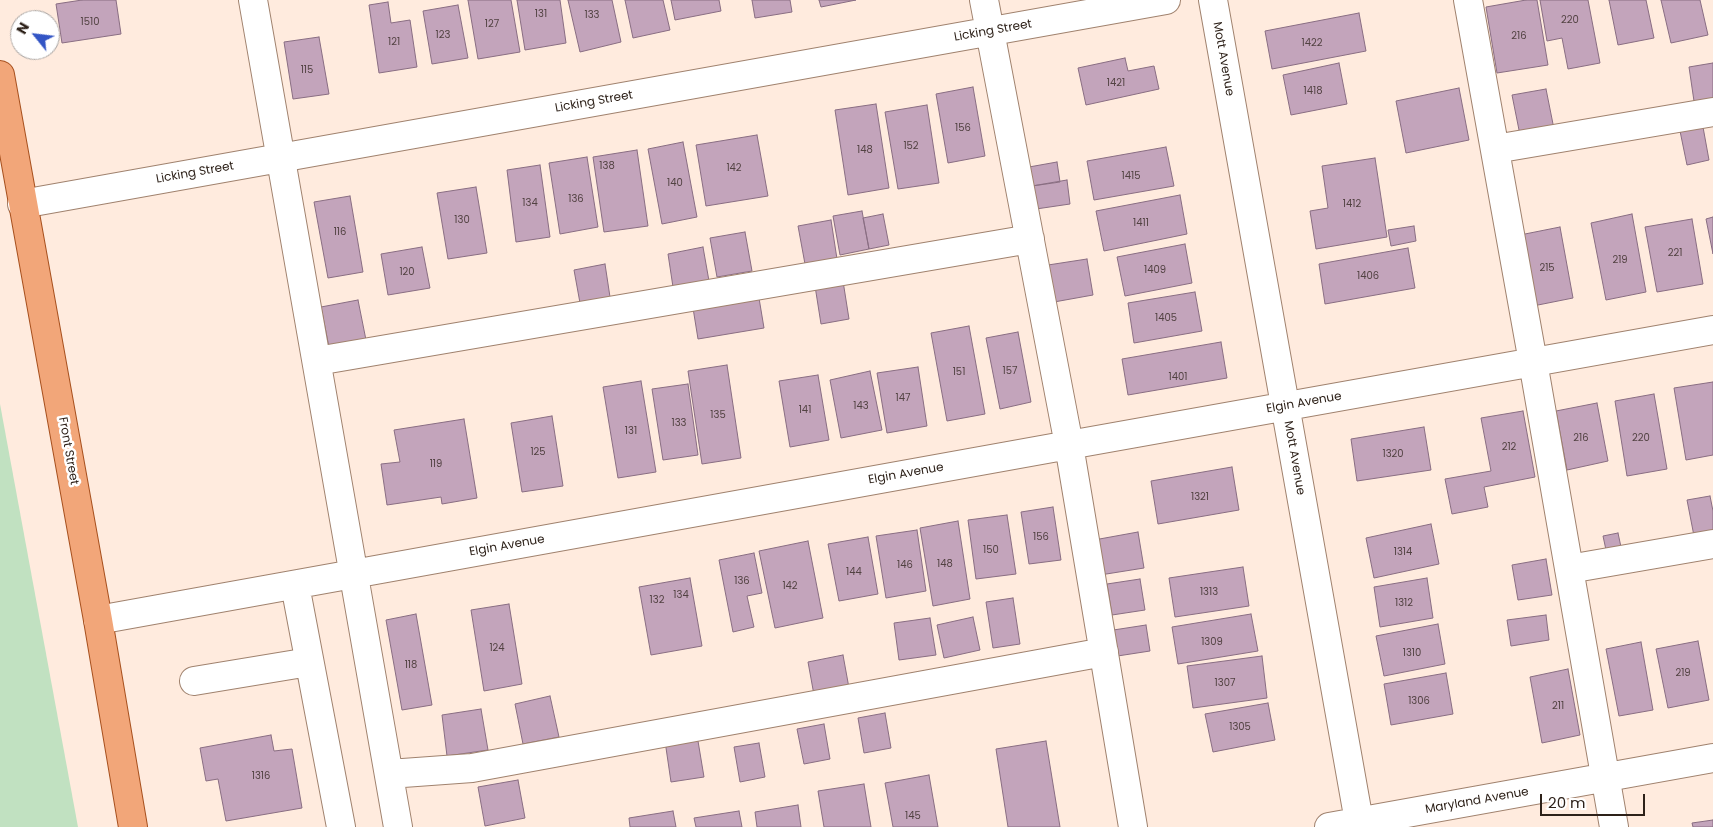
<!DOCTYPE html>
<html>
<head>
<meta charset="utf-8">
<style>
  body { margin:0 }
  #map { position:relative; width:1713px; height:827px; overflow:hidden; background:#ffebde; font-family:Poppins,sans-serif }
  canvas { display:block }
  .north { position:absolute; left:10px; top:10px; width:50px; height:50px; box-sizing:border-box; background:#fff; border:1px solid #aba6a3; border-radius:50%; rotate:299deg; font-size:14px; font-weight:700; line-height:20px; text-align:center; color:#2d2119 }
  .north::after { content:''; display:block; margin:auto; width:18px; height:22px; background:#3355c5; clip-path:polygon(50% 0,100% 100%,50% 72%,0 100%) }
  .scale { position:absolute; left:1540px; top:794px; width:105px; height:22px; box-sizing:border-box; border:2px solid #2d2119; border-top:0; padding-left:6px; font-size:15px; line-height:18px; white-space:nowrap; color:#2d2119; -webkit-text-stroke:4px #fff; paint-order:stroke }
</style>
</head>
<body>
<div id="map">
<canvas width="1713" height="827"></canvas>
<div class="north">N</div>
<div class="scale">20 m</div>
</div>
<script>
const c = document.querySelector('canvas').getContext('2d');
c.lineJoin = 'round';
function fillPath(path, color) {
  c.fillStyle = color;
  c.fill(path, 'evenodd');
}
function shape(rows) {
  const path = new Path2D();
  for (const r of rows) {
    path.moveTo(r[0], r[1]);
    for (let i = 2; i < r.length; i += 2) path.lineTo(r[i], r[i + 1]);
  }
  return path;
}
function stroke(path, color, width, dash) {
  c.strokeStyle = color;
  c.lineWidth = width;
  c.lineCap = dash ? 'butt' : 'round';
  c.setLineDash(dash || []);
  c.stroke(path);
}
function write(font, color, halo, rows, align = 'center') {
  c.font = font + ' Poppins,sans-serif';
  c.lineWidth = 5;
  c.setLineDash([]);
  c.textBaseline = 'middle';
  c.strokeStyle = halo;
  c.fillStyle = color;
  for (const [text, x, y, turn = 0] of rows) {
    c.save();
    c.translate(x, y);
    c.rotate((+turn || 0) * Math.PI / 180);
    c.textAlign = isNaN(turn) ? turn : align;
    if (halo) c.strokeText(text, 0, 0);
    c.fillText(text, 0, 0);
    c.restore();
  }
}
const green = shape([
  [0,404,78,827,0,827]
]);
const building = shape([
  [82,0,116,0,121,34,62,43,56,4,82,0],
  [468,0,511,0,520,52,478,59,468,0],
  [517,0,560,0,566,43,525,50,517,0],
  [568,0,612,0,621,42,580,52,568,0],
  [625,0,663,0,670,30,633,38,625,0],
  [671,0,719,0,721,11,675,20,671,0],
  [752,0,790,0,792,12,755,18,752,0],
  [819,0,856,0,821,7,819,0],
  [1526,0,1537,0,1548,65,1497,73,1486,7,1526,0],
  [1540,0,1588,0,1600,63,1568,69,1562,38,1547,41,1540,0],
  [1609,0,1646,0,1654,38,1618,45,1609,0],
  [1661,0,1700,0,1708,35,1671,43,1661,0],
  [388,2,391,23,410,20,417,67,379,73,369,5,388,2],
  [458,5,468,58,432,64,423,11,458,5],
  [1359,13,1366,51,1272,69,1265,31,1359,13],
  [319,37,329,94,293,99,284,42,319,37],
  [1125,58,1128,71,1154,66,1159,89,1086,105,1078,68,1125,58],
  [1339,63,1347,104,1291,115,1283,75,1339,63],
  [1713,63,1713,105,1695,108,1689,67,1713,63],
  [973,87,985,156,948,163,936,94,973,87],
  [1459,88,1469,140,1406,153,1396,101,1459,88],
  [1546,89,1554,129,1520,135,1512,95,1546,89],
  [876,104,889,188,848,195,835,110,876,104],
  [927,105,939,183,898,189,885,112,927,105],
  [1703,127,1709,160,1687,165,1680,131,1703,127],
  [757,135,768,196,706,206,696,145,757,135],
  [683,142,697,217,662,224,648,149,683,142],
  [1166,147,1174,186,1094,200,1087,161,1166,147],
  [637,150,648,226,604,232,593,157,637,150],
  [587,157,598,227,560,234,549,163,587,157],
  [1375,158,1387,237,1316,249,1310,211,1328,208,1322,166,1375,158],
  [1057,162,1060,182,1032,186,1029,167,1057,162],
  [540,165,550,237,516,242,507,170,540,165],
  [1067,180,1070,204,1036,209,1032,186,1067,180],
  [476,187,487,253,448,259,437,193,476,187],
  [1180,195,1187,234,1104,251,1096,211,1180,195],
  [350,196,363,272,328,278,314,202,350,196],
  [862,211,869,249,840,255,833,216,862,211],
  [883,214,889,245,869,249,863,218,883,214],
  [1632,214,1646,292,1606,300,1591,223,1632,214],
  [1713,217,1713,254,1706,219,1713,217],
  [1692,219,1703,284,1657,292,1645,227,1692,219],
  [831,220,837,259,805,264,798,226,831,220],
  [1414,226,1416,241,1391,246,1388,230,1414,226],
  [1560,227,1573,298,1533,306,1520,235,1560,227],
  [745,232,752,271,717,277,710,238,745,232],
  [1185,244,1192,283,1125,296,1117,257,1185,244],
  [422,247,430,288,388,295,381,254,422,247],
  [703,247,709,281,673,287,668,254,703,247],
  [1408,248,1415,288,1325,304,1319,264,1408,248],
  [1087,259,1093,295,1054,302,1048,265,1087,259],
  [605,264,610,297,580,303,574,270,605,264],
  [843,281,849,319,821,324,815,286,843,281],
  [1195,292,1202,331,1134,343,1128,303,1195,292],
  [759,298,764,328,698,339,693,308,759,298],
  [358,300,366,340,329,347,321,307,358,300],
  [969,326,985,414,947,421,931,333,969,326],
  [1018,332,1031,402,1000,409,986,338,1018,332],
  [1221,342,1227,378,1128,395,1122,359,1221,342],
  [727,365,741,458,702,464,688,371,727,365],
  [918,367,927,426,887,433,877,373,918,367],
  [870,371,882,430,841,438,830,380,870,371],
  [818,375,829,440,790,447,779,381,818,375],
  [641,381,656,472,618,478,603,387,641,381],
  [1713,382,1713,455,1686,460,1674,388,1713,382],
  [688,384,698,455,663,460,652,389,688,384],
  [1654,394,1667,469,1627,476,1615,401,1654,394],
  [1597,403,1608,461,1567,470,1556,411,1597,403],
  [1523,411,1535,477,1484,487,1488,507,1452,514,1445,479,1491,471,1481,418,1523,411],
  [552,416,563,486,522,492,511,423,552,416],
  [464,419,477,498,442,504,441,497,387,505,381,464,400,462,394,430,464,419],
  [1424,427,1431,470,1357,481,1351,439,1424,427],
  [1232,467,1239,510,1158,524,1151,481,1232,467],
  [1710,496,1713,511,1713,532,1694,536,1687,500,1710,496],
  [1053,507,1061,560,1029,564,1021,512,1053,507],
  [1007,515,1016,574,976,579,968,520,1007,515],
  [958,521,970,599,933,606,920,528,958,521],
  [1431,524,1439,564,1374,578,1366,538,1431,524],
  [917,530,926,591,886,598,876,536,917,530],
  [1138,532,1144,568,1100,575,1094,540,1138,532],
  [1618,533,1621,547,1606,550,1603,536,1618,533],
  [868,537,878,594,839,601,828,544,868,537],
  [808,541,823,618,775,628,759,551,808,541],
  [754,553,762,593,747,596,754,627,733,632,719,560,754,553],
  [1546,559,1552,595,1518,600,1512,565,1546,559],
  [1243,567,1249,606,1175,617,1169,578,1243,567],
  [690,578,702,646,651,655,639,587,690,578],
  [1427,578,1433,618,1380,627,1374,587,1427,578],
  [1140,579,1145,610,1112,615,1107,584,1140,579],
  [1013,598,1020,644,993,648,986,602,1013,598],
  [509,604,522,684,484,691,471,610,509,604],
  [416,614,432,705,402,710,386,620,416,614],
  [1251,614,1258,651,1178,664,1172,627,1251,614],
  [1546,615,1549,640,1511,646,1507,620,1546,615],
  [973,617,980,650,944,658,937,625,973,617],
  [930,618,936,655,899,660,894,623,930,618],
  [1438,624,1445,664,1384,676,1376,636,1438,624],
  [1146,625,1150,651,1111,657,1107,631,1146,625],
  [1698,641,1709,700,1668,708,1656,649,1698,641],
  [1641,642,1653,710,1619,716,1606,649,1641,642],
  [843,655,849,688,814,695,808,662,843,655],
  [1262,656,1267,698,1193,708,1187,666,1262,656],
  [1568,669,1580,735,1542,743,1530,677,1568,669],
  [1446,673,1453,714,1391,725,1384,684,1446,673],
  [550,696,559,737,523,744,515,704,550,696],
  [1268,703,1275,740,1213,752,1205,714,1268,703],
  [481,709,488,750,447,756,442,715,481,709],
  [885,713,891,748,864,753,858,718,885,713],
  [824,724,830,759,804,764,797,729,824,724],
  [271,735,274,751,292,749,302,808,226,821,218,779,206,781,200,748,271,735],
  [697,735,704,777,671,782,665,741,697,735],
  [1046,741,1060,827,1008,827,996,749,1046,741],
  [759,743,765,777,740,782,734,747,759,743],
  [929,775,938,827,893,827,885,783,929,775],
  [518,780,525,818,485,826,478,787,518,780],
  [864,784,871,827,824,827,818,791,864,784],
  [798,805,801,827,757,827,755,812,798,805],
  [673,811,676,827,630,827,629,818,673,811],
  [739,811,742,827,696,827,694,818,739,811],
  [1713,820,1713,827,1693,827,1692,823,1713,820]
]);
const minor = shape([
  [253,0,398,827],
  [984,0,1069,445,1133,827],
  [1213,0,1360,827],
  [1468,0,1533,362,1614,827],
  [1495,149,1713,112],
  [22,204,1166,0],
  [317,361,1030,239],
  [1569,569,1713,544],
  [295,585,341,827],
  [98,620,1069,445,1713,330],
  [194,681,309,662],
  [389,774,472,768,1104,652],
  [1329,827,1713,758]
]);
const major = shape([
  [0,75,98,620,133,827]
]);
const numberNames = [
  ["131",541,14],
  ["133",592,15],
  ["220",1570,20],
  ["1510",90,22],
  ["127",492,24],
  ["123",443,35],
  ["216",1519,36],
  ["121",394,42],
  ["1422",1312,43],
  ["115",307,70],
  ["1421",1116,83],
  ["1418",1313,91],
  ["156",963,128],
  ["152",911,146],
  ["148",865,150],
  ["138",607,166],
  ["142",734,168],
  ["1415",1131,176],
  ["140",675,183],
  ["136",576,199],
  ["134",530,203],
  ["1412",1352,204],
  ["130",462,220],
  ["1411",1141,223],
  ["116",340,232],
  ["221",1675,253],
  ["219",1620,260],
  ["215",1547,268],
  ["1409",1155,270],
  ["120",407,272],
  ["1406",1368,276],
  ["1405",1166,318],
  ["157",1010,371],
  ["151",959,372],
  ["1401",1178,377],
  ["147",903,398],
  ["143",861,406],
  ["141",805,410],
  ["135",718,415],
  ["133",679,423],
  ["131",631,431],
  ["216",1581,438],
  ["220",1641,438],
  ["212",1509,447],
  ["125",538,452],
  ["1320",1393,454],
  ["119",436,464],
  ["1321",1200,497],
  ["156",1041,537],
  ["150",991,550],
  ["1314",1403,552],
  ["148",945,564],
  ["146",905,565],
  ["144",854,572],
  ["136",742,581],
  ["142",790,586],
  ["1313",1209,592],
  ["134",681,595],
  ["132",657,600],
  ["1312",1404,603],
  ["1309",1212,642],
  ["124",497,648],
  ["1310",1412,653],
  ["118",411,665],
  ["219",1683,673],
  ["1307",1225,683],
  ["1306",1419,701],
  ["211",1558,706],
  ["1305",1240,727],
  ["1316",261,776],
  ["145",913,816]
];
const streetNames = [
  ["Licking Street",993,31,-10],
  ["Mott Avenue",1223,59,80],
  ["Licking Street",594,102,-10],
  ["Licking Street",195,173,-10],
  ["Elgin Avenue",1304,403,-10],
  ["Front Street",68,451,80],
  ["Mott Avenue",1294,458,80],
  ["Elgin Avenue",906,474,-10],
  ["Elgin Avenue",507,546,-10],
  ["Maryland Avenue",1477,801,-10]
];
fillPath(green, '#c1e1c1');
fillPath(building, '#c3a4bb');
stroke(building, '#896d82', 1);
stroke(minor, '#a0826e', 30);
stroke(major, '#a7501e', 30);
stroke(minor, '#fff', 28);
stroke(major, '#f2a679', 28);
write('10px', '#524242', null, numberNames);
write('12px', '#2d2119', '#fff', streetNames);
</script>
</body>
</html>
